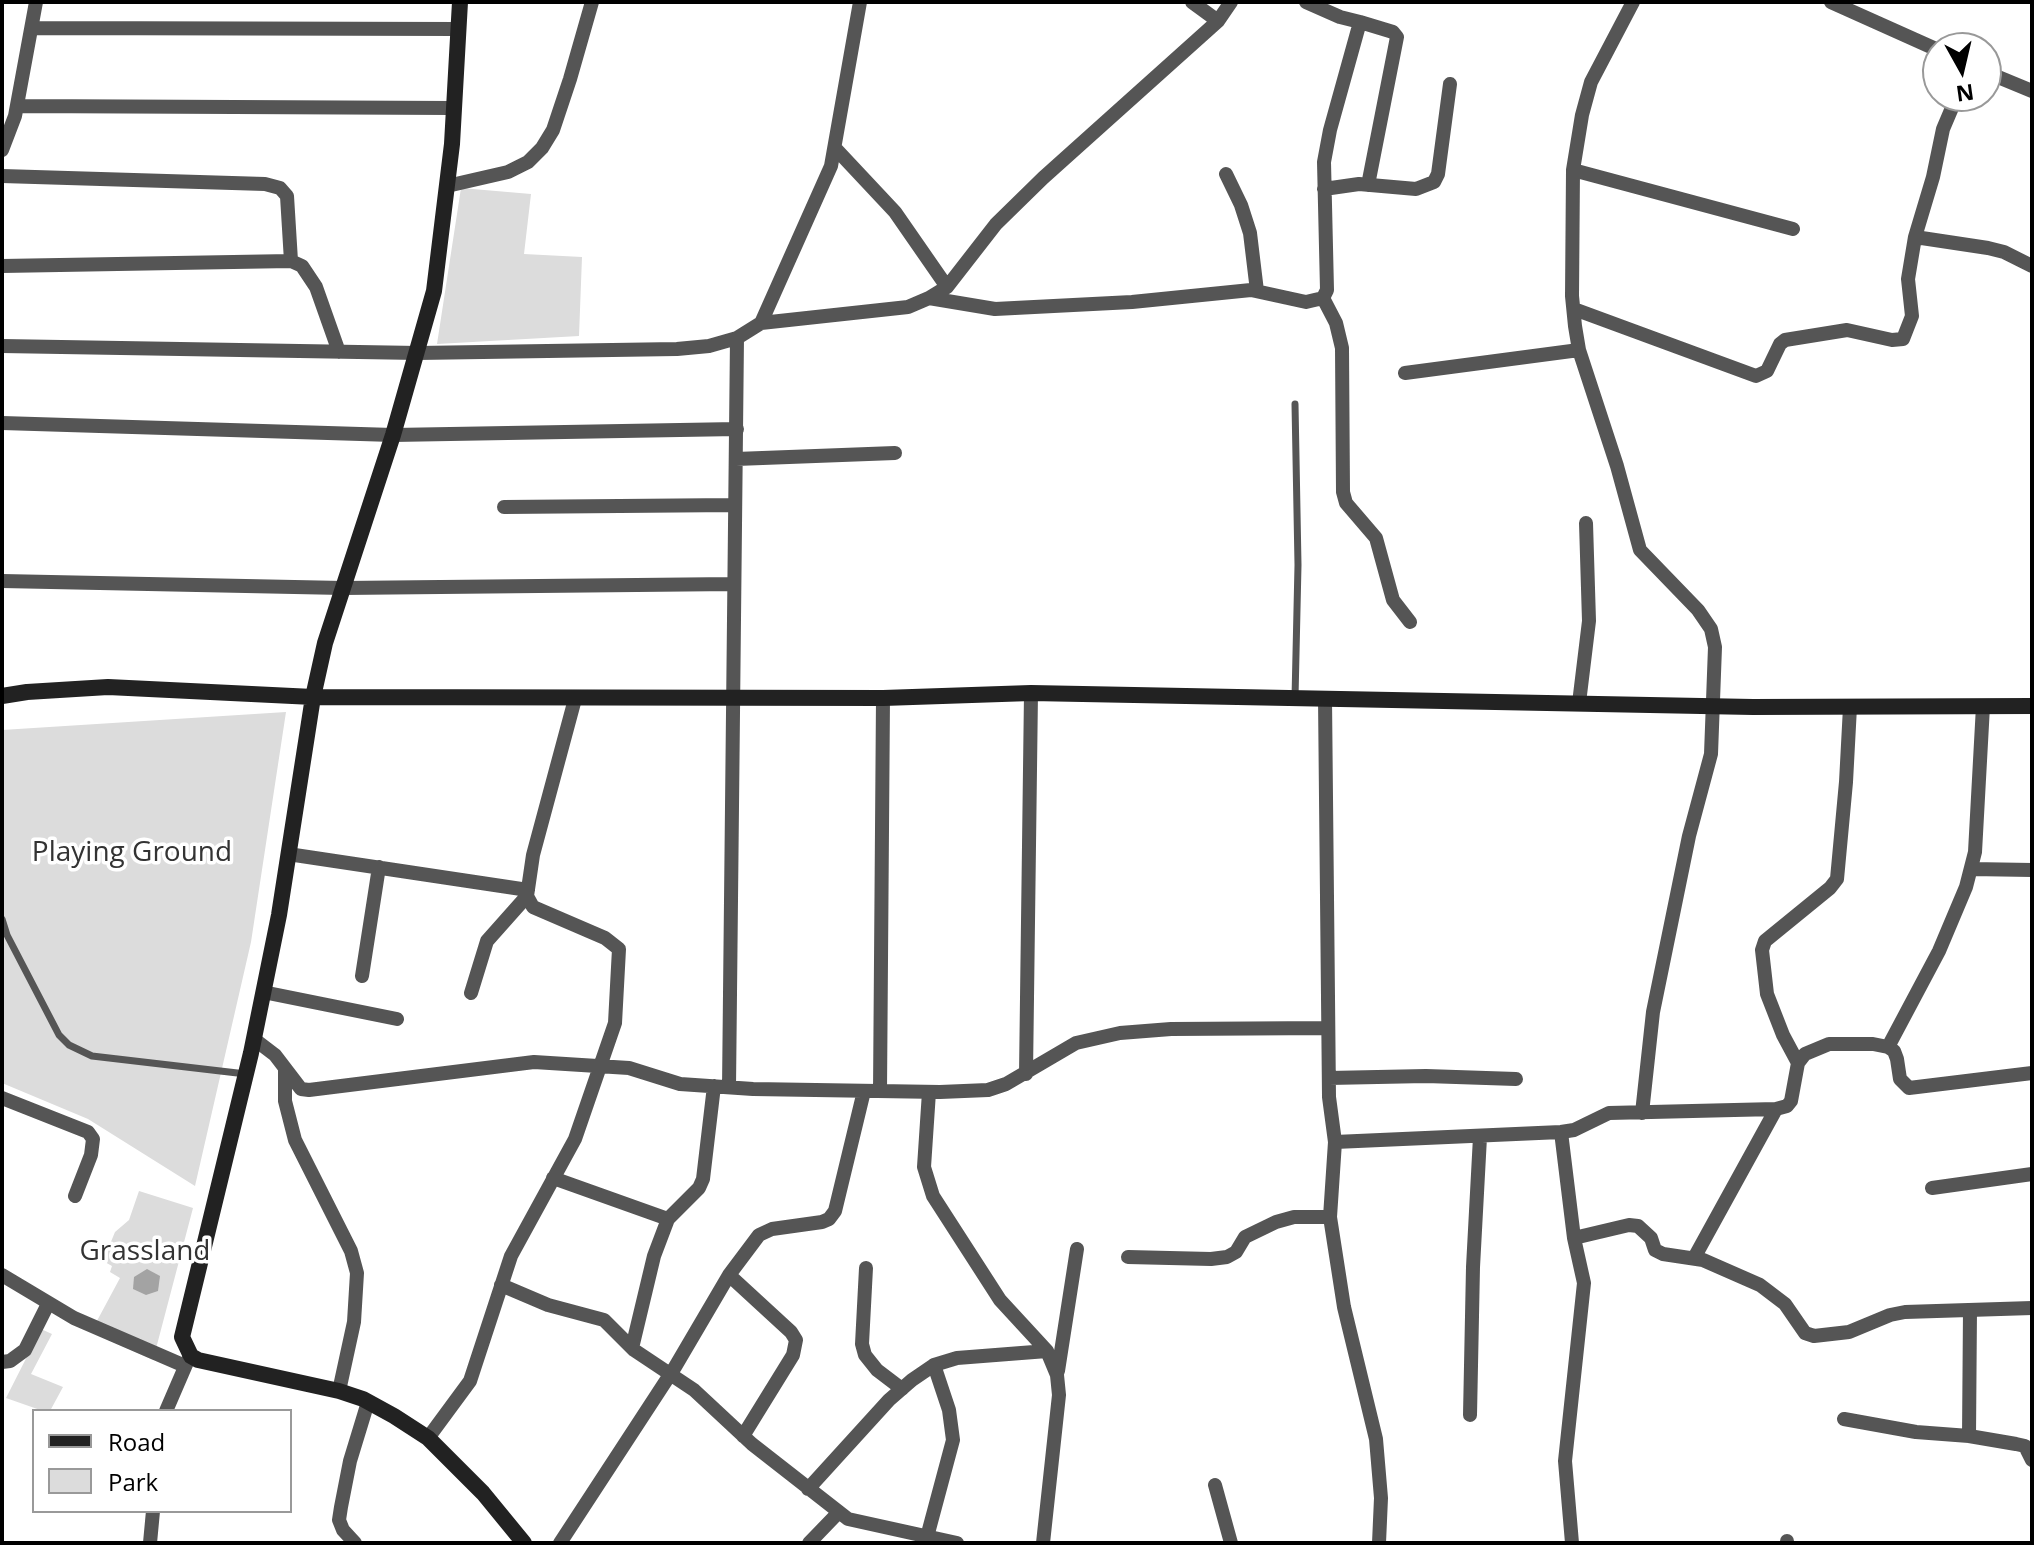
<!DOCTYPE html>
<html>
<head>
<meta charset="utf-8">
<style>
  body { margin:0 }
  #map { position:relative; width:2034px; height:1545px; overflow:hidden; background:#fff; font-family:"Open Sans",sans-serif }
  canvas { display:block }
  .frame { position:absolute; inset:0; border:4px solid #000; pointer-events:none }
  .legend { position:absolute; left:32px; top:1409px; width:260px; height:104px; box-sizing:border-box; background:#fff; border:2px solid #999; margin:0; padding:10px 14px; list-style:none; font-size:24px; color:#000 }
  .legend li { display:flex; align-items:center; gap:16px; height:40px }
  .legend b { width:40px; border:2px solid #999 }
  .north { position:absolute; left:1922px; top:32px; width:80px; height:80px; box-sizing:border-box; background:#fff; border:2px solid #999; border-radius:50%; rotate:172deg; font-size:22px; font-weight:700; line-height:32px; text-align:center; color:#000 }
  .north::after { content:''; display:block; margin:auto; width:28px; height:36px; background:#000; clip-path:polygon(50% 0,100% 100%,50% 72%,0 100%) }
</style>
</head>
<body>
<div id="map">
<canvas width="2034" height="1545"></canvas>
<div class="frame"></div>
<ul class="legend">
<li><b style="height:10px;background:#222"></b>Road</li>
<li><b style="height:22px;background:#dcdcdc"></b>Park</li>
</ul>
<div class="north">N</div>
</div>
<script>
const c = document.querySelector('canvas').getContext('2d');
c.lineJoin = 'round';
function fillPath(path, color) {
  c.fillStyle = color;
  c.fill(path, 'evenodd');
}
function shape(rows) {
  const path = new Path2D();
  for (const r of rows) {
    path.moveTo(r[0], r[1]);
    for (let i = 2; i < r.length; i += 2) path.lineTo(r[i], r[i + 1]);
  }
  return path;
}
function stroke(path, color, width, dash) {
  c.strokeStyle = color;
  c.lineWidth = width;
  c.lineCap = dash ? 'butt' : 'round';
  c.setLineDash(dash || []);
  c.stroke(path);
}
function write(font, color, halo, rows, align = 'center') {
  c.font = font + ' "Open Sans",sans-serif';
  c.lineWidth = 7;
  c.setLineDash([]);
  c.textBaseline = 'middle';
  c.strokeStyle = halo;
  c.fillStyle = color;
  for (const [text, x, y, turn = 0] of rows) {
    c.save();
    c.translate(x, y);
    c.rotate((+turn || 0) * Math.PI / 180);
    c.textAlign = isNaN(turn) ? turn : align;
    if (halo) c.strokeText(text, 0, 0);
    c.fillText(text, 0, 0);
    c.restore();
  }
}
const green = shape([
  [461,188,531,194,524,254,582,257,579,336,437,344],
  [286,712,251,942,195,1186,88,1119,2,1083,2,730],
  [139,1191,193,1208,153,1360,91,1332,120,1278,110,1272,112,1266,103,1261,115,1232,129,1220],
  [41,1329,52,1334,31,1374,63,1387,50,1411,43,1411,6,1398]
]);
const water = shape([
  [147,1269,160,1276,158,1291,146,1295,133,1289,134,1277]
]);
const lane = shape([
  [1295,404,1298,565,1295,698],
  [2,919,7,935,59,1035,69,1045,92,1056,246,1074]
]);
const street = shape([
  [1192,2,1218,21],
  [1633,2,1591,82,1582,115,1573,170,1572,296,1575,326,1579,350,1617,466,1640,550,1698,610,1711,629,1715,647,1711,754,1689,836,1653,1012,1642,1113],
  [1831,2,1938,50],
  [1360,22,1393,32,1397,37,1368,185],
  [32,28,458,29],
  [1986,72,2032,91],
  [17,106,452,108],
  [835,148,895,212,947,287],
  [2,150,15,116,36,2],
  [1573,170,1793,229],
  [1226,174,1241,205,1250,233,1257,291],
  [2,176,265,184,280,188,287,196,291,261],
  [447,186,508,172,528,162,542,148,553,130,570,79,592,2],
  [1324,189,1359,184,1416,189,1434,182,1438,174,1450,84],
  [1915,237,1988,248,2004,252,2032,266],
  [2,266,291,261,302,266,316,287,339,352],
  [929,298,995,309,1132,302,1251,290,1306,302,1323,298,1327,290,1324,162,1330,130,1360,22,1340,17,1306,2],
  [1323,298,1336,323,1342,348,1343,492,1346,503,1376,538,1393,600,1410,622],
  [1574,309,1756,376,1767,371,1780,344,1785,340,1847,330,1892,340,1903,339,1912,316,1908,279,1915,237,1933,177,1943,129,1957,96],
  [761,323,831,166,860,2],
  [2,346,418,353,677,349,709,346,737,338,761,323,908,307,929,298,947,287,996,224,1043,178,1218,21,1231,2],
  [1405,373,1579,350],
  [2,423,393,435,737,429],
  [736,459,895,453],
  [504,507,735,505],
  [2,581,343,588,734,584],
  [1325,698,1329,1097,1335,1142,1330,1217,1344,1307,1376,1439,1381,1498,1379,1543],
  [1579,703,1589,621,1586,523],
  [288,854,528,890],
  [1971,869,2032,870],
  [362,976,379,867],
  [263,992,397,1019],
  [471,993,487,941,527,896],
  [254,1039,275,1055,301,1089,309,1090,534,1062,629,1068,680,1084,753,1089,940,1092,988,1090,1006,1084,1076,1043,1120,1033,1171,1029,1328,1028],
  [1888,1047,1939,951,1966,887,1975,852,1983,706],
  [1798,1063,1783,1035,1767,994,1762,950,1765,941,1830,888,1837,879,1846,782,1850,707],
  [285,1069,285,1101,295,1140,351,1251,357,1273,354,1322,339,1391],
  [1026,1074,1031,693],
  [1329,1078,1426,1076,1516,1079],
  [729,1087,737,338],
  [880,1091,883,698],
  [929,1092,924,1167,933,1196,1000,1300,1047,1351,1057,1375,1059,1395,1043,1543],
  [2,1098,88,1132,93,1139,91,1155,75,1196],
  [1561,1132,1574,1238,1584,1283,1565,1461,1572,1543],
  [1335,1142,1561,1132,1574,1130,1609,1113,1776,1109,1787,1106,1791,1101,1798,1063,1805,1054,1829,1044,1873,1044,1888,1047,1894,1051,1897,1059,1900,1079,1909,1088,2032,1073],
  [553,1178,668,1219],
  [1932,1188,2032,1174],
  [1574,1238,1629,1225,1638,1226,1651,1238,1655,1250,1663,1254,1703,1260,1760,1285,1785,1304,1805,1333,1814,1336,1849,1332,1890,1315,1905,1312,2032,1308],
  [1128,1257,1211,1259,1227,1257,1236,1252,1245,1237,1276,1222,1294,1217,1330,1217],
  [1694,1258,1776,1109],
  [866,1268,862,1344,865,1355,877,1370,902,1389],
  [2,1275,74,1318,185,1366],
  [729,1275,791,1332,796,1340,793,1355,743,1436],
  [501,1285,548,1305,604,1320,634,1350,694,1390,752,1444,848,1519,957,1543],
  [632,1348,654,1256,668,1219,699,1188,703,1179,714,1086],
  [2,1362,10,1361,25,1350,48,1304],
  [1058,1371,1077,1249],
  [166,1411,188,1360],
  [1470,1415,1473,1267,1480,1137],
  [1844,1419,1916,1432,1969,1436,2016,1444,2025,1446,2032,1460],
  [1969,1436,1970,1310],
  [428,1438,470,1381,511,1256,575,1139,615,1023,619,949,605,938,533,907,527,896,533,855,575,699],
  [1215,1485,1231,1543],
  [808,1489,889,1400,912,1380,934,1365,957,1358,1047,1351],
  [927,1537,953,1440,949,1410,934,1365],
  [1787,1541,1787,1543],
  [150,1543,153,1511],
  [355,1543,343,1530,339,1520,341,1507,350,1461,368,1402],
  [560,1543,675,1367,729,1275,759,1235,772,1229,822,1222,829,1219,835,1211,864,1091],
  [809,1543,838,1513]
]);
const secondary = shape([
  [460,2,452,144,434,291,393,435,325,643,313,697,279,915,251,1053,182,1337,191,1356,198,1360,339,1391,363,1399,394,1416,428,1438,483,1493,524,1543],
  [2,696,27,692,108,687,313,697,883,698,1031,693,1753,707,2032,706]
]);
const parkNames = [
  ["Playing Ground",132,853],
  ["Grassland",145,1252]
];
fillPath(green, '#dcdcdc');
fillPath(water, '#a3a3a3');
stroke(lane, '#555', 7);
stroke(street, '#555', 14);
stroke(secondary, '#222', 16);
write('28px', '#333', '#fff', parkNames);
</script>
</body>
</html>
